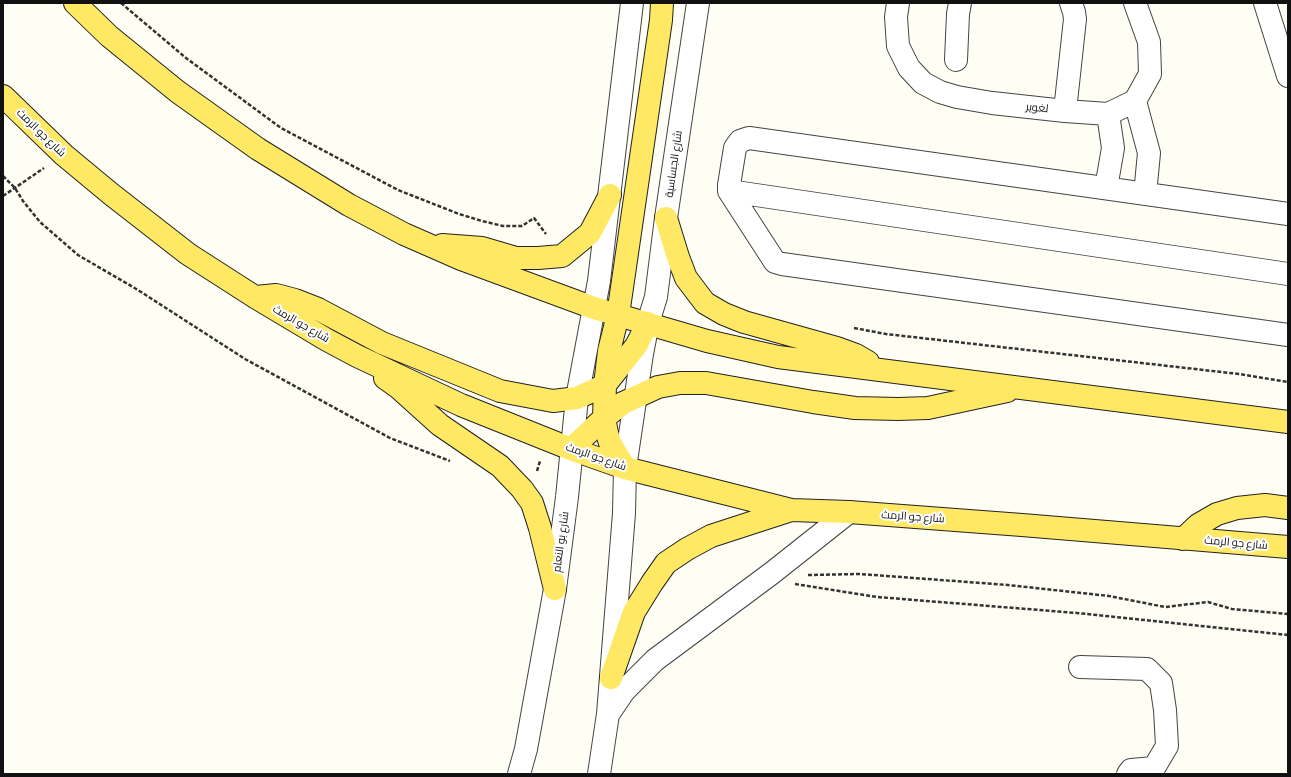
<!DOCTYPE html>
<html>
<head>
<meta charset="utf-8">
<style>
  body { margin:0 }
  #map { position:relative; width:1291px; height:777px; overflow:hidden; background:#fffef4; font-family:Literata,serif }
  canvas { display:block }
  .frame { position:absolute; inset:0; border:4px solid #111; pointer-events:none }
</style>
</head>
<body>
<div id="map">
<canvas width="1291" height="777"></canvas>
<div class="frame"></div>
</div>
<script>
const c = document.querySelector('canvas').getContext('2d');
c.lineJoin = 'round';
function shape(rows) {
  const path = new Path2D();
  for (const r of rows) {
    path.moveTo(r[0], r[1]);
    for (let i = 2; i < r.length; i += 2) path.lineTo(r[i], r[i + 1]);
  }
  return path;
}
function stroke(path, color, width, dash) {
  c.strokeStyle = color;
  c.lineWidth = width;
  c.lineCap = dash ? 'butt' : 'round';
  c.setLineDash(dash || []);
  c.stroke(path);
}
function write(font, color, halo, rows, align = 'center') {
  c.font = font + ' Literata,Cairo,serif';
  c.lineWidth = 4;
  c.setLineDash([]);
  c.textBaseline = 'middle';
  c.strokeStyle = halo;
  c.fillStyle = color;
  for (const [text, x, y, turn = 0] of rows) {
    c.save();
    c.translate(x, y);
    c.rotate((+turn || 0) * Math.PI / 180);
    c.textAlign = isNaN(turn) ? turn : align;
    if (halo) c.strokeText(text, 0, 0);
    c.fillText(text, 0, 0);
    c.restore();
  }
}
const path = shape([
  [121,3,186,58,281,128,398,190,459,214,482,221,503,226,522,226,534,218,546,234],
  [3,176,15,188,23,201,40,222,78,255,138,290,245,359,390,438,450,461],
  [3,196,44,168],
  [854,328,886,334,1239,374,1288,382],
  [537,471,540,461],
  [808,575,860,574,1008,585,1109,596,1165,607,1208,602,1232,609,1288,614],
  [795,584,877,597,1077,613,1288,635]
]);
const minor = shape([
  [898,3,896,17,898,46,909,68,923,83,940,92,957,97,992,103,1065,111,1108,114,1135,101,1150,74,1149,42,1135,3],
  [1265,3,1288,76],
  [956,60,958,14,960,3],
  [1135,101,1149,153,1145,194],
  [1065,111,1075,19,1074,12,1071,3],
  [1106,188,1113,148,1108,114],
  [729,191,1288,274],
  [1288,214,749,138,740,141,735,148,729,185,729,191,775,262,782,264,1288,335],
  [1080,667,1147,669,1161,683,1165,710,1167,746,1154,768,1131,770,1128,774],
  [609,713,624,691,655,660,772,573,849,512],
  [519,774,526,749,555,589,567,497,577,398,599,281,632,3],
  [599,774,608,714,624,513,625,468,642,354,648,323,656,297,666,218,698,3]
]);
const major = shape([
  [75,3,109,36,178,92,258,149,349,205,404,234,461,259,594,308,707,341,778,357,1288,422],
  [3,96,64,155,111,194,188,254,255,297,327,340,357,356,461,405,571,449,625,468,791,510,849,512,1022,525,1288,547],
  [666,218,678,257,686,278,705,303,724,314,744,322,837,348,856,355,868,362],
  [442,245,482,248,516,258,538,258,562,256,590,233,610,195],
  [256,297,276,295,295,300,318,309,382,343,500,391,553,401,577,398,605,385,636,346,648,323],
  [385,378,399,388,440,425,500,466,522,489,532,503,540,528,555,589],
  [571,449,604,418,623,403,658,387,680,383,706,383,813,402,855,408,898,409,928,408,1007,391],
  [625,468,610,443,607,433,604,418,605,385,609,351,618,315,661,20,662,3],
  [1183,539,1198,525,1217,514,1237,508,1265,505,1288,508],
  [611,678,634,612,652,583,666,563,687,549,711,536,791,510]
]);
const streetNames = [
  ["لغوير",1037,108,6],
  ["شارع جو الرمث",41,133,44],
  ["شارع الجساسية",674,164,-82],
  ["شارع جو الرمث",301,324,30],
  ["شارع جو الرمث",596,457,19],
  ["شارع جو الرمث",913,517,4],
  ["شارع بو النعام",561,542,-82],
  ["شارع جو الرمث",1236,543,5]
];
stroke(minor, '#444', 24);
stroke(major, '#222', 24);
stroke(path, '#333', 2.5, [4, 2]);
stroke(minor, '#fff', 22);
stroke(major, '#ffe864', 22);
write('11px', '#111', '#fff', streetNames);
</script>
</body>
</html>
